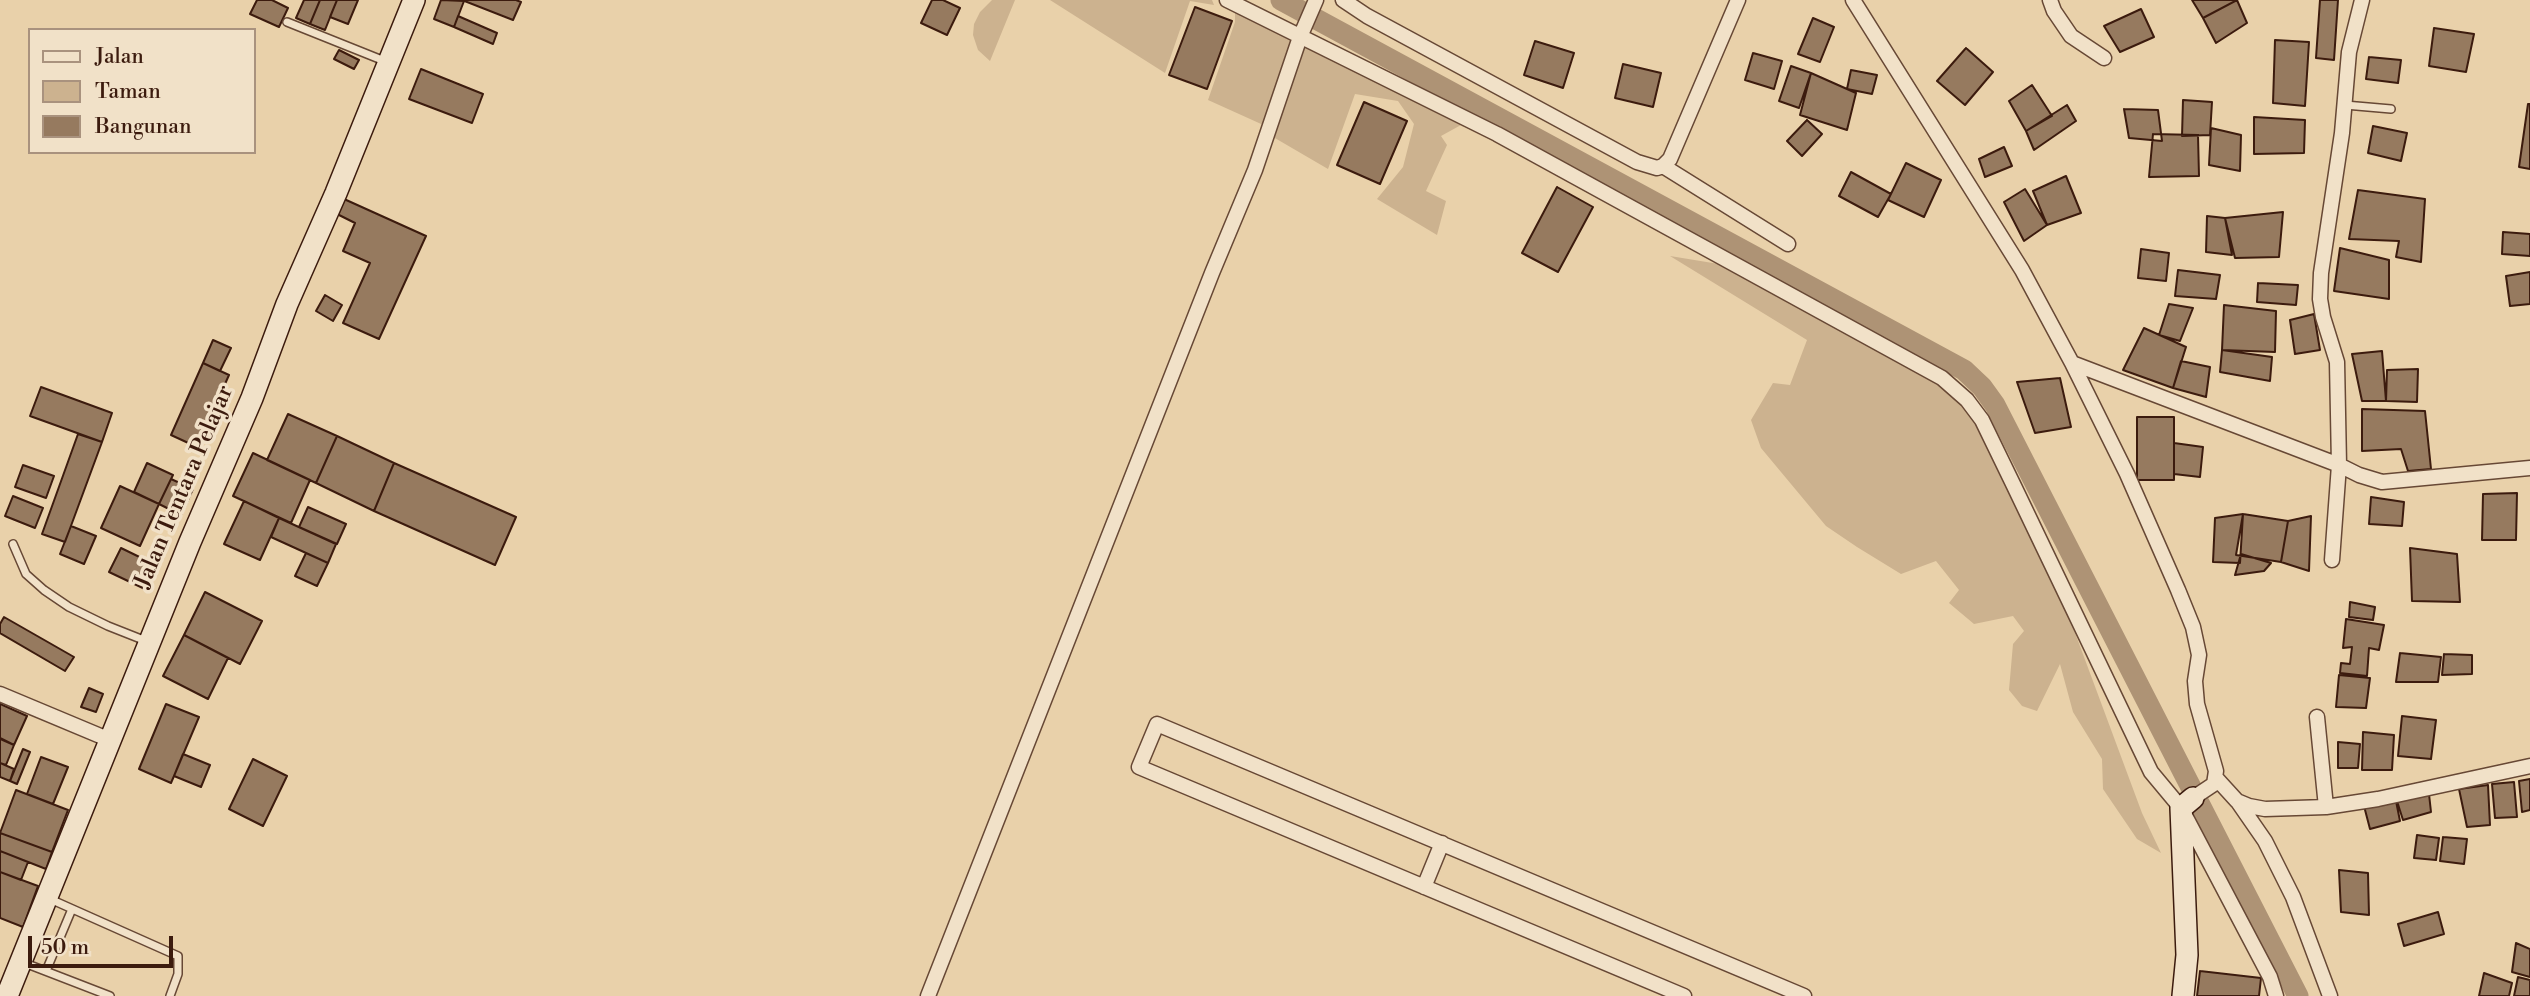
<!DOCTYPE html>
<html>
<head>
<meta charset="utf-8">
<style>
  body { margin:0 }
  #map { position:relative; width:2530px; height:996px; overflow:hidden; background:#e9d1aa; font-family:"Libre Bodoni",serif }
  canvas { display:block }
  .legend { position:absolute; left:28px; top:28px; width:228px; height:126px; box-sizing:border-box; background:#f1e1c8; border:2px solid #a9927e; margin:0; padding:9px 12px; list-style:none; font-size:21px; color:#3c1b0e }
  .legend li { display:flex; align-items:center; gap:14px; height:35px }
  .legend b { width:35px; border:2px solid #a9927e }
  .scale { position:absolute; left:28px; top:936px; width:145px; height:32px; box-sizing:border-box; border:4px solid #3c1b0e; border-top:0; padding-left:9px; font-size:21px; line-height:24px; white-space:nowrap; color:#3c1b0e; -webkit-text-stroke:5px #f1e1c8; paint-order:stroke }
</style>
</head>
<body>
<div id="map">
<canvas width="2530" height="996"></canvas>
<ul class="legend">
<li><b style="height:9px;background:#f1e1c8"></b>Jalan</li>
<li><b style="height:19px;background:#ccb28f"></b>Taman</li>
<li><b style="height:19px;background:#967a5f"></b>Bangunan</li>
</ul>
<div class="scale">50 m</div>
</div>
<script>
const c = document.querySelector('canvas').getContext('2d');
c.lineJoin = 'round';
function fillPath(path, color) {
  c.fillStyle = color;
  c.fill(path, 'evenodd');
}
function shape(rows) {
  const path = new Path2D();
  for (const r of rows) {
    path.moveTo(r[0], r[1]);
    for (let i = 2; i < r.length; i += 2) path.lineTo(r[i], r[i + 1]);
  }
  return path;
}
function stroke(path, color, width, dash) {
  c.strokeStyle = color;
  c.lineWidth = width;
  c.lineCap = dash ? 'butt' : 'round';
  c.setLineDash(dash || []);
  c.stroke(path);
}
function write(font, color, halo, rows, align = 'center') {
  c.font = font + ' "Libre Bodoni",serif';
  c.lineWidth = 7;
  c.setLineDash([]);
  c.textBaseline = 'middle';
  c.strokeStyle = halo;
  c.fillStyle = color;
  for (const [text, x, y, turn = 0] of rows) {
    c.save();
    c.translate(x, y);
    c.rotate((+turn || 0) * Math.PI / 180);
    c.textAlign = isNaN(turn) ? turn : align;
    if (halo) c.strokeText(text, 0, 0);
    c.fillText(text, 0, 0);
    c.restore();
  }
}
const green = shape([
  [992,0,1015,0,990,61,978,50,973,35,974,24,980,12],
  [1050,0,1212,0,1214,5,1190,1,1165,73],
  [1235,10,1289,37,1296,49,1306,46,1461,125,1441,136,1447,145,1426,191,1446,201,1437,235,1377,199,1403,167,1414,124,1398,101,1355,94,1328,169,1268,134,1270,128,1208,100,1235,22],
  [1670,256,1737,267,1953,386,1977,419,2071,622,2142,813,2161,853,2137,839,2103,789,2102,759,2073,712,2060,664,2037,711,2022,706,2009,690,2013,644,2024,631,2013,616,1974,624,1949,603,1959,590,1936,561,1901,574,1857,547,1826,526,1761,448,1751,420,1773,383,1790,385,1807,340]
]);
const canal = shape([
  [1281,0,1964,370,1982,387,1995,405,2298,996]
]);
const building = shape([
  [257,0,272,0,288,8,279,27,250,14,257,0],
  [304,0,320,0,310,24,296,18,304,0],
  [320,0,337,0,325,30,310,24,320,0],
  [337,0,358,0,348,24,330,17,337,0],
  [441,0,464,1,454,27,434,19,441,0],
  [462,0,516,0,521,2,513,20,462,0],
  [932,0,943,0,960,8,947,35,921,23,932,0],
  [2192,0,2237,0,2203,18,2192,0],
  [2237,0,2247,23,2216,43,2203,18,2237,0],
  [2320,0,2338,0,2334,60,2316,58,2320,0],
  [1195,7,1232,21,1207,89,1169,75,1195,7],
  [2141,9,2154,37,2120,52,2104,26,2141,9],
  [458,16,497,33,493,44,454,27,458,16],
  [1813,18,1834,27,1820,62,1798,54,1813,18],
  [2434,28,2474,34,2466,72,2429,66,2434,28],
  [2275,40,2309,42,2305,106,2273,103,2275,40],
  [1535,41,1574,53,1563,88,1524,75,1535,41],
  [1966,48,1993,72,1965,105,1937,81,1966,48],
  [339,50,359,60,354,69,334,59,339,50],
  [1753,53,1782,61,1774,89,1745,80,1753,53],
  [2369,57,2401,60,2398,83,2366,79,2369,57],
  [1623,64,1661,73,1653,107,1615,98,1623,64],
  [1791,66,1811,73,1799,108,1779,101,1791,66],
  [421,69,483,94,472,123,409,99,421,69],
  [1851,70,1877,75,1872,94,1847,89,1851,70],
  [1811,73,1856,93,1847,130,1800,115,1811,73],
  [2032,85,2052,116,2026,131,2009,101,2032,85],
  [2183,100,2212,102,2210,135,2182,136,2183,100],
  [1364,102,1407,121,1380,184,1337,165,1364,102],
  [2528,104,2530,104,2530,169,2519,167,2528,104],
  [2067,105,2076,121,2034,150,2026,131,2067,105],
  [2124,109,2158,110,2162,141,2129,138,2124,109],
  [2254,117,2305,120,2304,153,2254,154,2254,117],
  [1807,120,1822,134,1802,156,1787,141,1807,120],
  [2373,126,2407,133,2401,161,2368,153,2373,126],
  [2211,128,2241,135,2240,171,2209,165,2211,128],
  [2153,134,2198,135,2199,176,2149,177,2153,134],
  [2004,147,2012,166,1985,177,1979,159,2004,147],
  [1906,163,1941,180,1924,217,1888,200,1906,163],
  [1851,172,1891,194,1878,217,1839,196,1851,172],
  [2066,176,2081,213,2047,225,2033,191,2066,176],
  [1557,187,1593,207,1558,272,1522,253,1557,187],
  [2025,189,2047,225,2024,241,2004,202,2025,189],
  [2358,190,2425,199,2421,262,2396,257,2399,241,2349,239,2358,190],
  [344,199,426,236,379,339,343,323,370,263,343,251,355,223,337,214,344,199],
  [2283,212,2279,257,2235,258,2225,218,2283,212],
  [2207,216,2225,218,2232,255,2206,252,2207,216],
  [2503,232,2530,234,2530,256,2502,254,2503,232],
  [2340,248,2389,260,2389,299,2334,291,2340,248],
  [2141,249,2169,253,2166,281,2138,278,2141,249],
  [2178,270,2220,275,2216,299,2175,296,2178,270],
  [2530,272,2530,304,2510,306,2506,276,2530,272],
  [2258,283,2298,285,2296,305,2257,302,2258,283],
  [325,295,342,305,333,321,316,311,325,295],
  [2169,304,2193,308,2180,341,2159,335,2169,304],
  [2224,305,2276,311,2275,352,2222,350,2224,305],
  [2314,314,2320,350,2295,354,2290,320,2314,314],
  [2144,328,2186,347,2173,388,2123,370,2144,328],
  [213,340,231,348,220,371,203,363,213,340],
  [2222,350,2272,357,2270,381,2220,372,2222,350],
  [2382,351,2386,401,2362,401,2352,354,2382,351],
  [2181,361,2210,367,2206,397,2173,388,2181,361],
  [203,363,229,375,197,447,171,435,203,363],
  [2418,369,2417,402,2386,401,2387,370,2418,369],
  [2060,378,2071,427,2035,433,2017,382,2060,378],
  [41,387,112,413,102,442,30,416,41,387],
  [2362,409,2425,411,2431,469,2408,471,2401,449,2362,451,2362,409],
  [288,414,337,436,316,483,267,460,288,414],
  [2137,417,2174,417,2174,480,2137,480,2137,417],
  [78,434,102,442,65,542,42,534,78,434],
  [337,436,394,463,374,511,316,483,337,436],
  [2174,443,2203,447,2200,477,2174,474,2174,443],
  [253,453,310,480,291,523,233,496,253,453],
  [147,463,173,475,159,504,134,492,147,463],
  [394,463,516,517,495,565,374,511,394,463],
  [23,465,54,476,46,498,15,487,23,465],
  [171,479,193,489,181,515,159,504,171,479],
  [120,486,159,504,140,546,101,528,120,486],
  [2517,493,2516,540,2482,540,2483,494,2517,493],
  [13,496,43,508,35,528,5,516,13,496],
  [2371,497,2404,502,2402,526,2369,524,2371,497],
  [244,501,279,518,260,560,224,544,244,501],
  [308,507,346,524,337,544,299,527,308,507],
  [2243,514,2288,521,2281,562,2236,555,2243,514],
  [2243,514,2240,563,2213,562,2215,518,2243,514],
  [2311,516,2309,571,2281,562,2288,521,2311,516],
  [279,518,336,544,328,563,271,537,279,518],
  [71,526,96,536,84,564,60,554,71,526],
  [121,548,158,566,147,590,109,572,121,548],
  [2410,548,2457,554,2460,602,2412,601,2410,548],
  [306,553,328,563,317,586,295,576,306,553],
  [2241,554,2271,563,2264,571,2235,575,2241,554],
  [205,592,262,621,240,664,184,635,205,592],
  [2350,602,2375,607,2373,620,2349,617,2350,602],
  [4,617,74,657,65,671,0,633,0,624,4,617],
  [2346,619,2384,625,2379,650,2369,648,2367,676,2340,673,2341,663,2350,664,2352,647,2343,648,2346,619],
  [184,635,228,658,208,699,163,676,184,635],
  [2400,653,2441,657,2438,682,2396,682,2400,653],
  [2444,654,2472,655,2472,674,2442,675,2444,654],
  [2339,675,2370,678,2366,708,2336,707,2339,675],
  [89,688,103,694,96,712,81,707,89,688],
  [0,704,27,716,14,745,0,738,0,704],
  [166,704,199,717,171,783,139,769,166,704],
  [2402,716,2436,720,2431,759,2398,756,2402,716],
  [2363,732,2394,735,2392,770,2362,770,2363,732],
  [0,739,14,745,6,765,0,763,0,739],
  [2338,742,2360,744,2358,768,2338,768,2338,742],
  [23,749,30,752,17,784,10,781,23,749],
  [183,754,210,765,201,787,174,776,183,754],
  [41,757,68,767,53,804,27,794,41,757],
  [253,759,287,776,263,826,229,809,253,759],
  [0,763,14,769,10,781,0,777,0,763],
  [2530,779,2530,810,2522,812,2519,781,2530,779],
  [2514,782,2517,817,2495,818,2492,784,2514,782],
  [2488,785,2490,825,2467,827,2459,789,2488,785],
  [16,790,68,810,52,852,0,833,16,790],
  [2429,794,2431,812,2403,820,2396,798,2429,794],
  [2396,801,2400,821,2370,829,2364,806,2396,801],
  [0,833,52,852,46,869,0,851,0,833],
  [2417,835,2439,838,2436,860,2414,858,2417,835],
  [2443,837,2467,839,2464,864,2440,861,2443,837],
  [0,851,28,862,21,880,0,872,0,851],
  [2339,870,2368,873,2369,915,2341,912,2339,870],
  [0,872,38,886,23,927,0,918,0,872],
  [2438,912,2444,934,2404,946,2398,924,2438,912],
  [2516,943,2530,949,2530,977,2512,972,2516,943],
  [2200,971,2261,978,2259,996,2197,996,2200,971],
  [2484,973,2512,983,2509,996,2479,996,2484,973],
  [2518,977,2530,980,2530,996,2514,996,2518,977]
]);
const lane = shape([
  [287,22,387,62],
  [2345,105,2391,109],
  [13,544,26,574,44,590,69,607,108,626,146,641],
  [50,899,178,956,178,974,170,996],
  [22,962,110,996],
  [46,971,72,909]
]);
const street = shape([
  [1227,0,1497,134,1942,378,1967,400,1982,420,2014,486,2151,772,2181,808,2270,977,2276,996],
  [1343,0,1367,16,1637,162,1657,168,1663,166,1670,159,1738,0],
  [1853,0,2022,270,2072,363,2127,474,2178,590,2193,627,2199,655,2195,681,2197,704,2216,771,2214,784,2193,798],
  [2050,0,2054,11,2071,36,2104,58],
  [1663,166,1788,244],
  [2072,363,2339,465,2337,362,2323,317,2320,299,2321,273,2342,133,2349,52,2362,0],
  [2332,560,2339,465,2359,475,2382,482,2530,468],
  [0,694,110,740],
  [2317,717,2326,807],
  [2216,778,2237,801,2249,806,2265,809,2326,807,2378,799,2530,766],
  [2238,802,2265,841,2293,897,2330,996],
  [1424,887,1442,843],
  [928,996,1212,273,1255,170,1300,37,1316,0],
  [1684,996,1139,767,1157,724,1804,996]
]);
const secondary = shape([
  [7,996,190,542,252,398,287,304,336,193,414,0],
  [2183,996,2187,955,2181,808,2193,798]
]);
const streetNames = [
  ["Jalan Tentara Pelajar",185,487,-67]
];
fillPath(green, '#ccb28f');
stroke(canal, '#ae9375', 21);
fillPath(building, '#967a5f');
stroke(building, '#3c1b0e', 2);
stroke(lane, '#674835', 10);
stroke(street, '#674835', 17);
stroke(secondary, '#3c1b0e', 24);
stroke(lane, '#f1e1c8', 7);
stroke(street, '#f1e1c8', 14);
stroke(secondary, '#f1e1c8', 21);
write('23px', '#3c1b0e', '#f1e1c8', streetNames);
</script>
</body>
</html>
